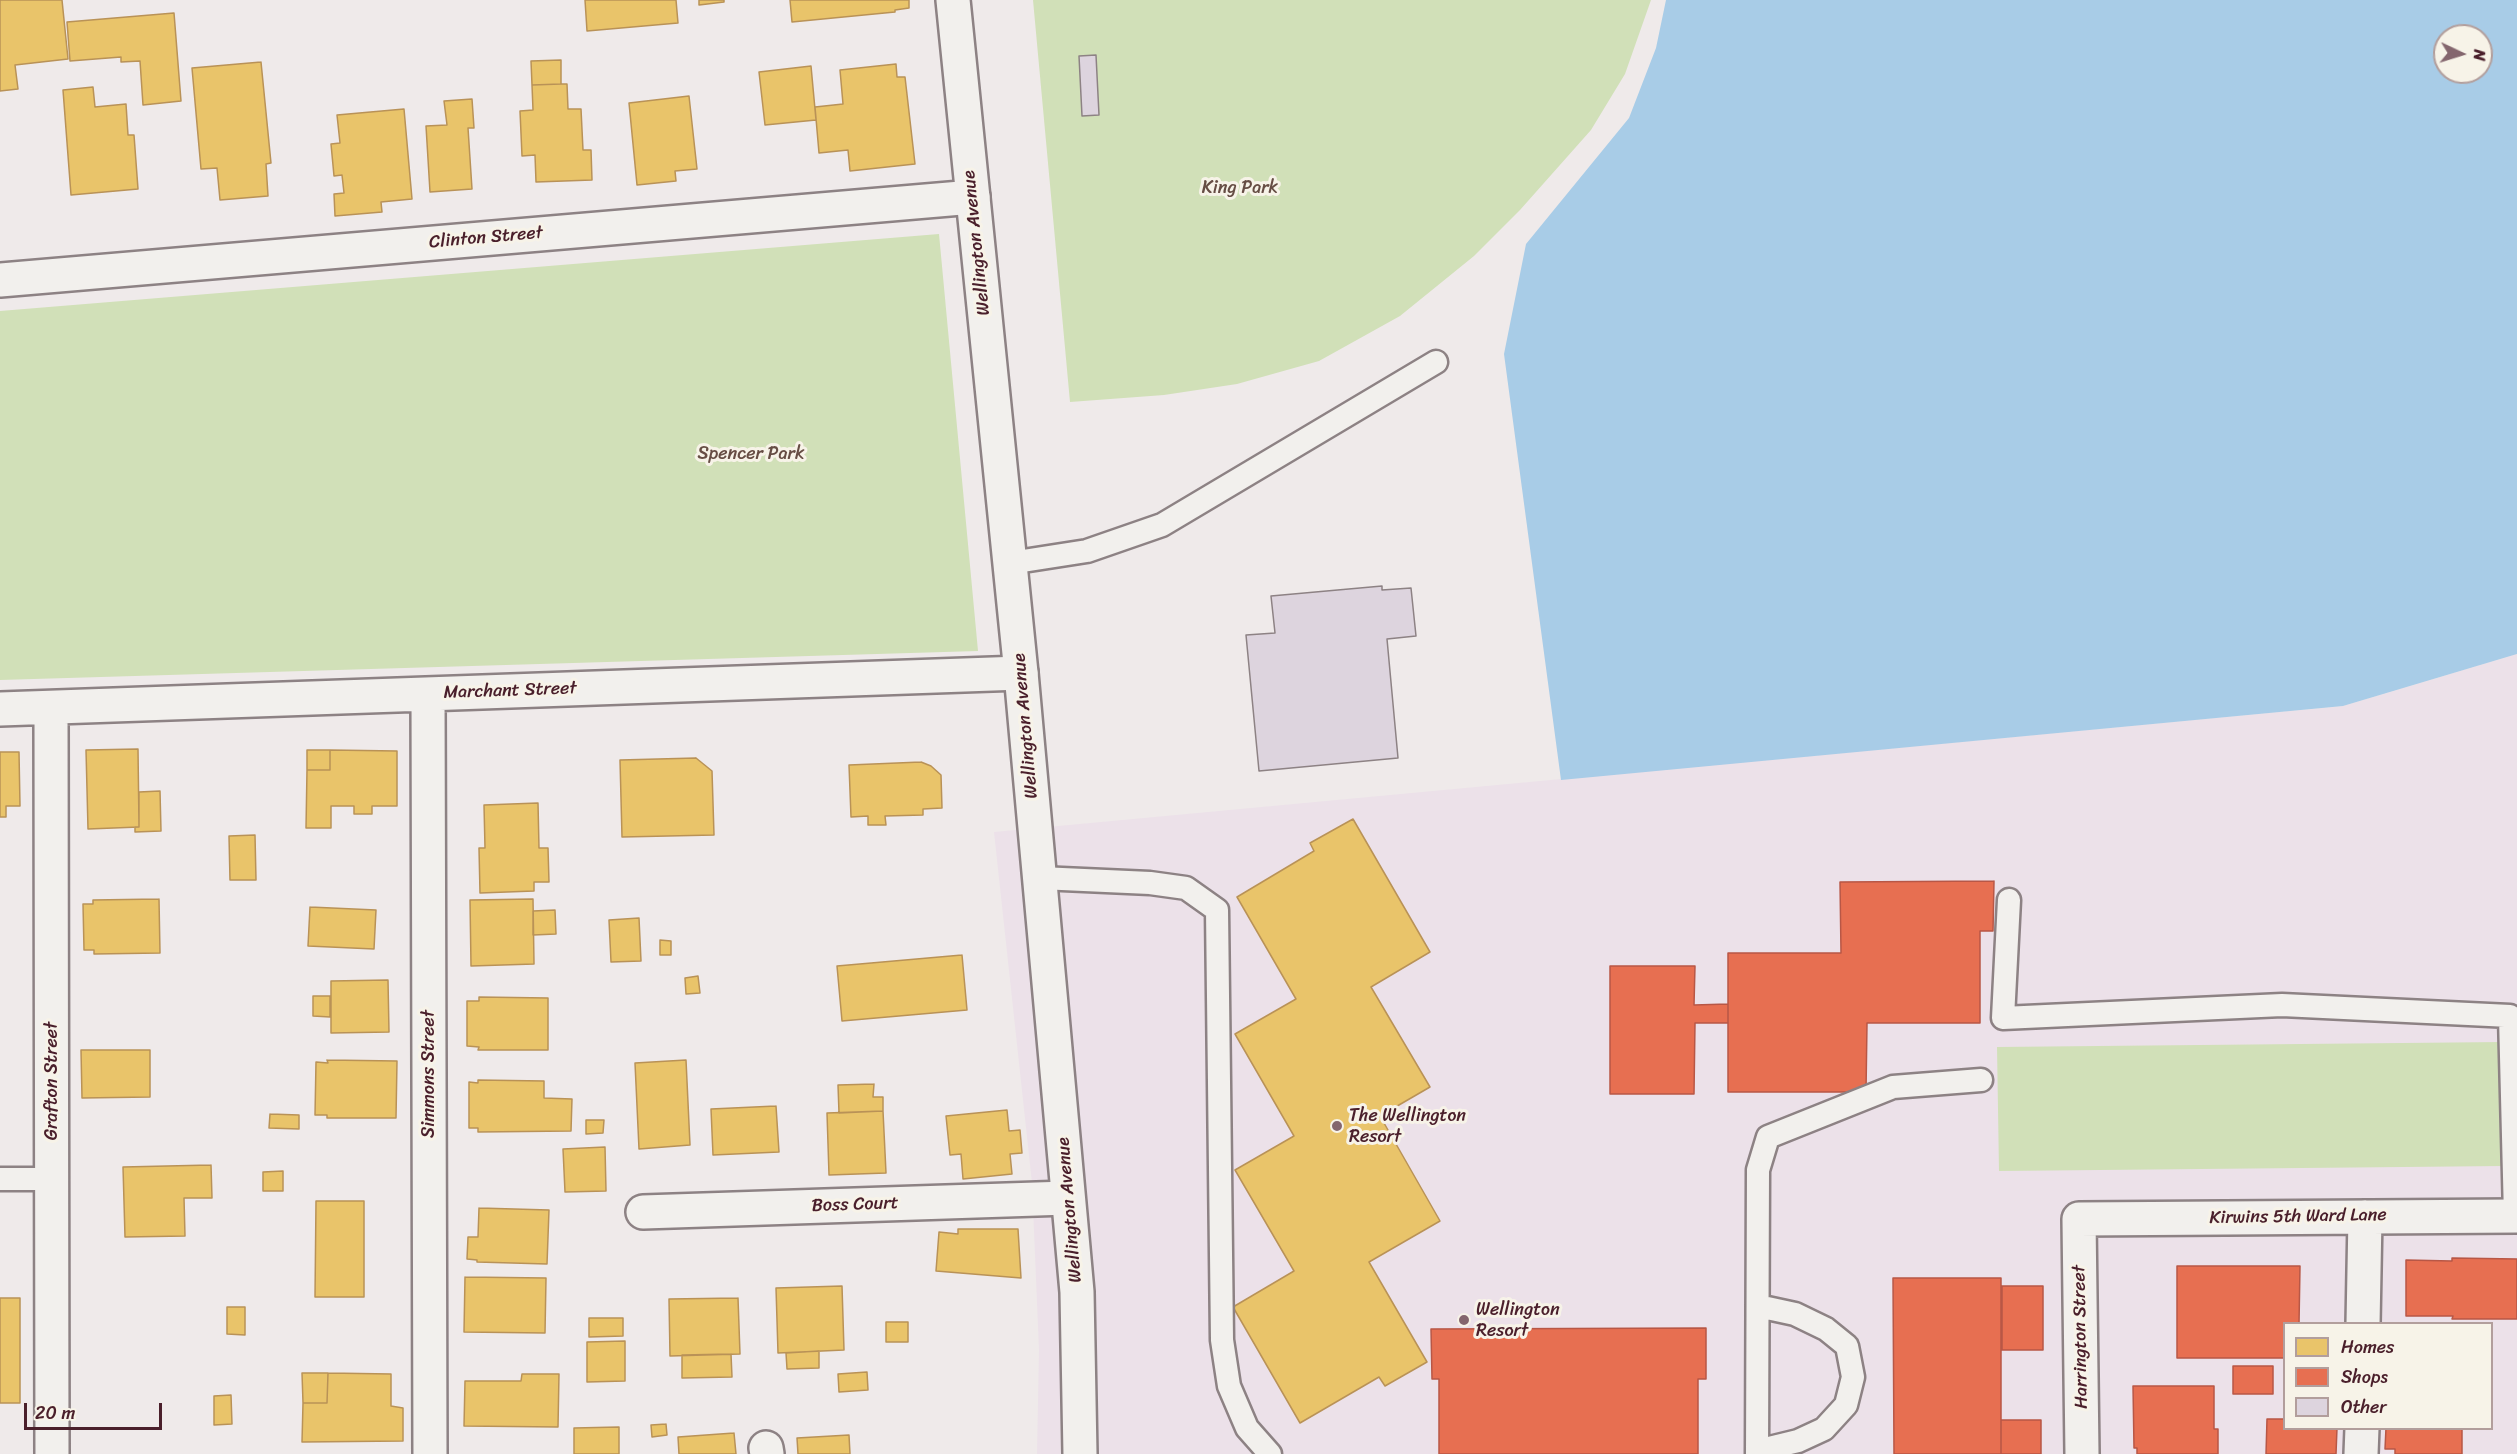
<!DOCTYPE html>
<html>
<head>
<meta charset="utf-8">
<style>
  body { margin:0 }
  #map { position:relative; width:2517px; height:1454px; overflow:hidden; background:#efeaea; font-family:Sriracha,sans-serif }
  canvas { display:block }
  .legend { position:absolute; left:2283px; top:1322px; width:210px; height:108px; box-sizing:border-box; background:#f7f3e8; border:2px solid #b29e9c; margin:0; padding:8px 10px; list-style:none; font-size:18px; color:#4a1f2b }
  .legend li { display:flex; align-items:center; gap:12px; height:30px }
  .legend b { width:30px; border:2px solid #b29e9c }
  .north { position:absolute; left:2433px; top:24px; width:60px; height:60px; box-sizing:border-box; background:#f7f3e8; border:2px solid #b29e9c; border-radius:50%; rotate:94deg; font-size:16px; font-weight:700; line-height:24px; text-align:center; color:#4a1f2b }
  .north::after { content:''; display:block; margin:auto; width:21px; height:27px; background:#84666e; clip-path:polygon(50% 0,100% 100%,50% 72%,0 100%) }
  .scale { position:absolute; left:24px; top:1403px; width:138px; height:27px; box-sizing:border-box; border:3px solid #4a1f2b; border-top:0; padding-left:8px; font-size:18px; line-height:21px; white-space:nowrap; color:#4a1f2b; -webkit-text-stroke:4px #f7f3e8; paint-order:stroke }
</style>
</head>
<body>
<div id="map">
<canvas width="2517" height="1454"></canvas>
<ul class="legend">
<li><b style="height:16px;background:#e9c46a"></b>Homes</li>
<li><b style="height:16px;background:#e76f51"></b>Shops</li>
<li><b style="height:16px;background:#ddd4de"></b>Other</li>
</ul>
<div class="north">N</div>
<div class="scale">20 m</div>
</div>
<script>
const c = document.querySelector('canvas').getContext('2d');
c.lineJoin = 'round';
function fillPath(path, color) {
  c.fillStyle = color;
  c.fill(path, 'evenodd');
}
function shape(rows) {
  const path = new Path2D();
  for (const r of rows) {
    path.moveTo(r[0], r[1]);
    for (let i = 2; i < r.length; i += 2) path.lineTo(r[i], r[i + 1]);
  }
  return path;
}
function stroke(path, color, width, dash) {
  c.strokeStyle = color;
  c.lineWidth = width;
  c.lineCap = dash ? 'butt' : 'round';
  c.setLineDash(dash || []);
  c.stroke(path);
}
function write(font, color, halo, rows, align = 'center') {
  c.font = font + ' Sriracha,sans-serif';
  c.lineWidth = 6;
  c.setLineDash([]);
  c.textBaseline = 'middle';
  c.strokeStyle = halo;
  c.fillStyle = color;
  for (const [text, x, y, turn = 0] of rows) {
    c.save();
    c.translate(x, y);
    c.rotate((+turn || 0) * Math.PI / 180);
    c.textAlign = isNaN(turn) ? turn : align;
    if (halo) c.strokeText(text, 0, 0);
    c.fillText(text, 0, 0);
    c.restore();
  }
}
const built = shape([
  [2517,654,2517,1454,1037,1454,1039,1350,1032,1183,994,832,2343,706],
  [2284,1324,2492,1324,2492,1428,2284,1428]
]);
const green = shape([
  [1033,0,1651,0,1625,74,1591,130,1520,210,1474,256,1400,316,1319,361,1237,384,1164,395,1070,402],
  [939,234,978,651,0,680,0,311],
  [2503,1042,2504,1166,1999,1171,1997,1047]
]);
const water = shape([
  [1666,0,2517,0,2517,654,2343,706,1561,780,1504,354,1526,244,1629,118,1656,48],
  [2445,36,2481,36,2481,72,2445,72]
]);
const homes = shape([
  [0,0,62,0,68,59,15,65,18,89,0,91,0,0],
  [585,0,676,0,678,23,587,31,585,0],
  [699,0,724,0,724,2,699,5,699,0],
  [790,0,909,0,909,8,895,10,895,12,792,22,790,0],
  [174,13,181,101,143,105,140,61,121,62,121,57,70,61,67,22,174,13],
  [561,60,561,84,532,85,531,61,561,60],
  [261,62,271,163,266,164,268,196,220,200,217,168,201,169,192,68,261,62],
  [896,64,897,77,905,77,915,164,850,171,848,150,819,153,815,107,843,104,840,70,896,64],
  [811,66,816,120,765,125,759,72,811,66],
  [561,84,567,84,568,109,581,109,583,150,591,150,592,180,536,182,535,155,522,156,520,111,533,110,532,85,561,84],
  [93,87,95,107,126,104,128,135,134,135,138,189,71,195,63,90,93,87],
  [689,96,697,169,675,171,676,181,637,185,629,103,689,96],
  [472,99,474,128,468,128,472,189,430,192,426,126,447,125,444,101,472,99],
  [404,109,412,199,381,202,382,212,335,216,334,194,344,193,342,175,334,176,331,144,340,143,337,115,404,109],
  [138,749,139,827,88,829,86,750,138,749],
  [307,750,330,750,330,770,307,770,307,750],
  [330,750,397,751,397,806,372,806,372,814,354,814,354,806,331,806,331,828,306,828,307,770,330,770,330,750],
  [0,752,19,752,20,806,6,806,6,817,0,817,0,752],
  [696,758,712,771,714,835,622,837,620,760,696,758],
  [921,762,931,766,941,775,942,808,923,809,923,815,885,816,886,825,868,825,868,816,851,817,849,765,921,762],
  [160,791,161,831,135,832,135,827,139,827,139,792,160,791],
  [538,803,539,848,548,848,549,882,534,882,534,891,480,893,479,848,485,848,484,805,538,803],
  [1353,819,1430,952,1371,987,1430,1087,1380,1116,1440,1221,1369,1262,1427,1362,1385,1386,1379,1377,1300,1423,1233,1307,1294,1271,1235,1170,1294,1136,1235,1034,1296,999,1237,897,1314,851,1310,843,1353,819],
  [255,835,256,880,230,880,229,836,255,835],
  [159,899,160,953,94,954,94,950,84,950,83,904,93,904,93,900,159,899],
  [533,899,534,964,471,966,470,900,533,899],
  [310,907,376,910,374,949,308,946,310,907],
  [555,910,556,934,533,935,533,911,555,910],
  [639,918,641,961,611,962,609,920,639,918],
  [660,940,671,941,671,955,660,955,660,940],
  [962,955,967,1010,842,1021,837,966,962,955],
  [698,976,700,993,686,994,685,978,698,976],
  [388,980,389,1032,331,1033,331,981,388,980],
  [313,996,330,996,330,1017,313,1016,313,996],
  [479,997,548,998,548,1050,478,1050,479,1047,467,1046,467,1001,479,1001,479,997],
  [81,1050,150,1050,150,1097,82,1098,81,1050],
  [327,1060,397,1061,396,1118,327,1118,327,1115,315,1115,316,1062,328,1063,327,1060],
  [686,1060,690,1145,639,1149,635,1063,686,1060],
  [478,1080,544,1081,544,1098,572,1099,571,1131,478,1132,478,1128,469,1128,469,1082,478,1083,478,1080],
  [874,1084,873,1097,883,1097,883,1111,839,1113,838,1085,874,1084],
  [776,1106,779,1152,713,1155,711,1109,776,1106],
  [1007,1110,1009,1131,1020,1130,1022,1153,1010,1154,1012,1174,963,1179,961,1154,950,1155,946,1116,1007,1110],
  [883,1111,886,1173,829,1175,827,1113,883,1111],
  [270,1114,299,1115,299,1129,269,1128,270,1114],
  [586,1120,604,1120,603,1133,586,1134,586,1120],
  [605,1147,606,1191,565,1192,563,1149,605,1147],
  [211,1165,212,1198,184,1198,185,1236,125,1237,123,1167,211,1165],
  [283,1171,283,1191,263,1191,263,1172,283,1171],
  [316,1201,364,1201,364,1297,315,1297,316,1201],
  [479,1208,549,1210,547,1264,477,1262,477,1260,467,1259,468,1237,478,1237,479,1208],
  [958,1229,1018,1229,1021,1278,936,1271,939,1232,958,1234,958,1229],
  [465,1277,546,1278,545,1333,464,1332,465,1277],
  [842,1286,844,1350,778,1353,776,1288,842,1286],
  [0,1298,20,1298,20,1403,0,1403,0,1298],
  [738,1298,740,1354,670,1356,669,1299,738,1298],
  [227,1307,245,1307,245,1335,227,1334,227,1307],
  [589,1318,623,1318,623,1336,589,1337,589,1318],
  [886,1322,908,1322,908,1342,886,1342,886,1322],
  [625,1341,625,1381,587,1382,587,1342,625,1341],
  [819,1351,819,1368,787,1369,786,1353,819,1351],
  [731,1354,732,1377,682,1378,682,1355,731,1354],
  [867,1372,868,1390,839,1392,838,1374,867,1372],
  [302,1373,328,1373,327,1403,303,1403,302,1373],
  [328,1373,391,1374,391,1406,403,1408,403,1441,302,1442,303,1403,327,1403,328,1373],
  [522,1374,559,1374,558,1427,464,1426,465,1381,521,1381,522,1374],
  [231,1395,232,1424,214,1425,214,1396,231,1395],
  [666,1424,667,1435,652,1437,651,1425,666,1424],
  [619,1427,619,1454,574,1454,574,1428,619,1427],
  [734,1433,736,1454,679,1454,678,1437,734,1433],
  [849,1435,850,1454,798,1454,797,1438,849,1435]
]);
const shops = shape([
  [1994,881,1993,931,1980,931,1980,1023,1867,1023,1866,1092,1728,1092,1728,953,1841,953,1840,882,1994,881],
  [1610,966,1695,966,1694,1005,1728,1004,1728,1023,1695,1023,1694,1094,1610,1094,1610,966],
  [2452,1258,2517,1259,2517,1319,2452,1319,2453,1316,2406,1316,2406,1260,2452,1261,2452,1258],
  [2177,1266,2300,1266,2299,1324,2284,1324,2284,1358,2177,1358,2177,1266],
  [1893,1278,2001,1278,2001,1454,1894,1454,1893,1278],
  [2002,1286,2043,1286,2043,1350,2002,1350,2002,1286],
  [1706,1328,1706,1379,1698,1379,1698,1454,1439,1454,1439,1379,1432,1379,1431,1329,1706,1328],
  [2233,1366,2273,1366,2273,1394,2233,1394,2233,1366],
  [2133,1386,2214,1386,2214,1429,2218,1429,2218,1454,2137,1454,2137,1448,2134,1448,2133,1386],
  [2267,1419,2284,1419,2284,1428,2337,1428,2336,1454,2266,1454,2267,1419],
  [2001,1420,2041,1420,2041,1454,2001,1454,2001,1420],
  [2386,1428,2462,1428,2462,1454,2395,1454,2395,1449,2385,1449,2386,1428]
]);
const building = shape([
  [1096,55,1099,115,1082,116,1079,56,1096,55],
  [1382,586,1382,590,1411,588,1416,636,1387,639,1398,758,1259,771,1246,635,1275,633,1271,596,1382,586]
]);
const service = shape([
  [1010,563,1087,551,1162,525,1436,362],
  [1040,878,1150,883,1186,888,1217,910,1222,1340,1229,1386,1247,1428,1270,1454],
  [2009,900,2003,1018,2282,1005,2510,1016,2515,1216],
  [0,1179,52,1179],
  [1757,1451,1798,1441,1824,1429,1846,1405,1853,1377,1847,1346,1826,1329,1795,1314,1758,1306],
  [1757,1454,1758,1170,1768,1137,1893,1087,1981,1080]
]);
const minor = shape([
  [0,280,973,197],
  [428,694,430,1454],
  [51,708,52,1454],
  [0,709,1021,673],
  [643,1212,1067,1198],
  [2363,1324,2365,1217],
  [766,1448,767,1454],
  [2082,1454,2079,1219,2517,1216],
  [2361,1454,2362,1428]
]);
const secondary = shape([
  [953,0,1021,673,1077,1292,1080,1454]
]);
const markers = [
  [1337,1126,6,"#84666e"],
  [1464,1320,6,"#84666e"]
];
const parkNames = [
  ["King Park",1240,188],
  ["Spencer Park",751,454]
];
const streetNames = [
  ["Clinton Street",486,238,-5],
  ["Wellington Avenue",977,243,-96],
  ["Marchant Street",510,691,-2],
  ["Wellington Avenue",1026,726,-95],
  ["Simmons Street",429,1074,-90],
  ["Grafton Street",52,1081,-90],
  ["Boss Court",855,1205,-2],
  ["Wellington Avenue",1070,1210,-95],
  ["Kirwins 5th Ward Lane",2298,1217,-1],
  ["Harrington Street",2081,1337,-91]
];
const poiNames = [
  ["The Wellington",1349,1116],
  ["Resort",1349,1137],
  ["Wellington",1476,1310],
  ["Resort",1476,1331]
];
fillPath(built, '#ece1e9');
fillPath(green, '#d1e0b8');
fillPath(water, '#a8cce7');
fillPath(homes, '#e9c46a');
stroke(homes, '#b99257', 1.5);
fillPath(shops, '#e76f51');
stroke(shops, '#b85746', 1.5);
fillPath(building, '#ddd4de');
stroke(building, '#8d8284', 1.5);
stroke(service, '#8d8284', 27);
stroke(minor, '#8d8284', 38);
stroke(secondary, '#8d8284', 38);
stroke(service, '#f2f0ed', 22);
stroke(minor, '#f2f0ed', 33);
stroke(secondary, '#f2f0ed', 33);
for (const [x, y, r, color] of markers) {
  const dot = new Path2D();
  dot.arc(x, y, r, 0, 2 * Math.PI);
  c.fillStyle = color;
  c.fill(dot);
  stroke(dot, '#f7f3e8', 2);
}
write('18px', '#664d44', '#f7f3e8', parkNames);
write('18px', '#4a1f2b', '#f7f3e8', streetNames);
write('18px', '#4a1f2b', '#f7f3e8', poiNames, 'left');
</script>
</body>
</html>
